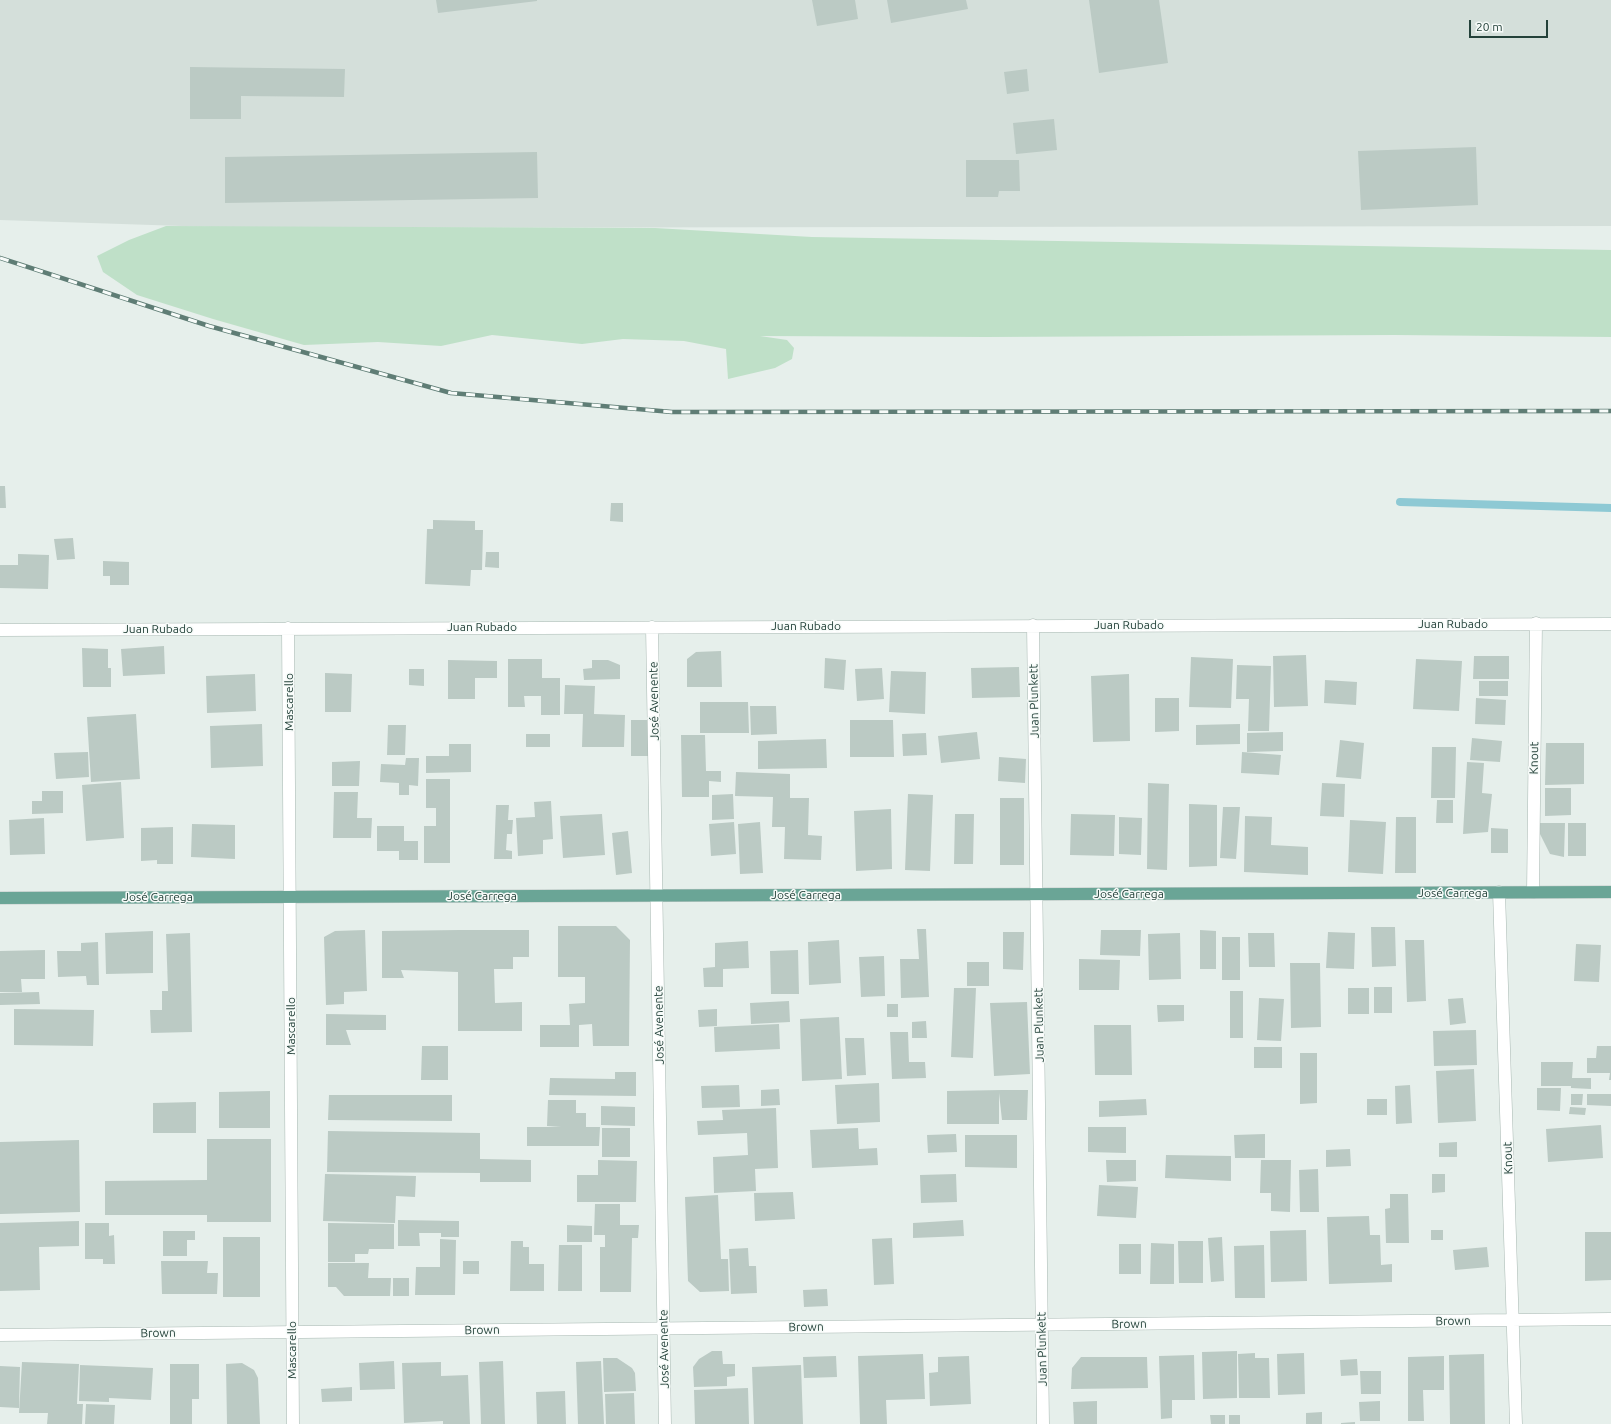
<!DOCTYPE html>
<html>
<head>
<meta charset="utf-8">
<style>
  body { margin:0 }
  #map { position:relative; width:1611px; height:1424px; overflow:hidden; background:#e6efeb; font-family:Ubuntu,sans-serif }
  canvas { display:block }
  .scale { position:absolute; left:1469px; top:20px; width:79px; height:18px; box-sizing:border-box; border:2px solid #24423a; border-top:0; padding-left:5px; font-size:12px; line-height:14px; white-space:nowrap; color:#24423a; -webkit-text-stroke:3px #f7fbf9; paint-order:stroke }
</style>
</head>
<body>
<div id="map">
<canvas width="1611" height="1424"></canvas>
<div class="scale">20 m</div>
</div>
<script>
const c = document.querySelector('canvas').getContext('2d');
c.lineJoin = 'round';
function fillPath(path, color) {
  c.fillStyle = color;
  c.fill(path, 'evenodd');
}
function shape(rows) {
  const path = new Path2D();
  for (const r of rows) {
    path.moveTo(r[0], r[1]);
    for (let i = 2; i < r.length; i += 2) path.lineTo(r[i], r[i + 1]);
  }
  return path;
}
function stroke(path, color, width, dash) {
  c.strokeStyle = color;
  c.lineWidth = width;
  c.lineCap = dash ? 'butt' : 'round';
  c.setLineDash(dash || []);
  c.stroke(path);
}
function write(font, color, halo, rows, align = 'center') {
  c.font = font + ' Ubuntu,sans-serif';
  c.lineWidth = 3;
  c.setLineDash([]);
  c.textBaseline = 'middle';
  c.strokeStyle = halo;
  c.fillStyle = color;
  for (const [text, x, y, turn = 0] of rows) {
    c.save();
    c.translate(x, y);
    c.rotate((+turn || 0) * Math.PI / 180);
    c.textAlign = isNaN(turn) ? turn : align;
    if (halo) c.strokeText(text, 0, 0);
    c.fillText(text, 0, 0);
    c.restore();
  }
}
const built = shape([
  [0,0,1611,0,1611,226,243,228,0,220]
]);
const green = shape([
  [166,226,655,228,812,237,1611,250,1611,337,1394,335,986,337,760,336,787,340,794,348,792,359,775,368,728,379,726,349,684,341,623,339,582,344,492,335,441,346,378,342,304,345,213,319,137,295,103,272,97,256,129,240]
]);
const stream = shape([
  [1400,502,1611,508]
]);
const building = shape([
  [436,0,537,0,537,1,438,13],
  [812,0,855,0,858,19,817,26],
  [887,0,966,0,968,9,891,23],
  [1089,0,1159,0,1168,63,1099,73],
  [190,67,345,69,344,97,241,96,241,119,190,119],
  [1027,69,1029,91,1007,94,1004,72],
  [1054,119,1057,150,1016,154,1013,123],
  [1476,147,1478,205,1361,210,1358,151],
  [537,152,538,198,225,203,225,157],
  [966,160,1019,160,1020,191,999,191,998,197,966,197],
  [0,486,5,486,6,508,0,508],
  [611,503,623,503,623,522,610,521],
  [433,520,475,521,475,530,483,530,482,570,471,570,470,586,425,584,427,529,433,529],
  [73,538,75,559,57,560,54,539],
  [486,552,499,552,499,568,485,567],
  [18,554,49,555,48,589,0,588,0,565,18,565],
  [103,561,129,562,129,585,110,585,110,576,103,576],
  [164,646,165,674,123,676,121,649],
  [82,648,108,649,108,668,111,668,111,687,83,687],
  [721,651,722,687,687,687,687,659,696,652],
  [1306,655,1308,706,1274,707,1273,656],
  [1474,656,1509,656,1509,679,1473,679],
  [1191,657,1233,659,1231,708,1189,707],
  [825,658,846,660,844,690,824,688],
  [508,659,542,659,542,678,560,678,560,715,541,715,541,696,524,696,525,707,508,707],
  [1416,659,1462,661,1459,711,1413,709],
  [448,660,497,661,497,678,475,678,475,699,448,699],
  [592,660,608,660,620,665,620,679,584,680,583,669,592,668],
  [1237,665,1271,666,1269,731,1248,731,1249,699,1236,699],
  [1019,667,1020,697,972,698,971,668],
  [882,668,884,699,857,701,855,669],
  [409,669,424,669,424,686,409,685],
  [891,671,926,672,925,714,889,712],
  [325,673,352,674,351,712,325,712],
  [255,674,256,711,207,713,206,676],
  [1129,674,1130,741,1093,742,1091,676],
  [1325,680,1357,682,1356,705,1324,703],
  [1479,681,1508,681,1508,696,1479,696],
  [565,685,595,686,594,714,625,715,624,747,582,747,583,714,564,714],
  [1155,698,1179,698,1179,731,1155,732],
  [1476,698,1506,700,1505,725,1475,724],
  [700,702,748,702,749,733,700,733],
  [750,706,776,706,777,734,751,735],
  [136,714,140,779,91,782,87,717],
  [631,720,648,720,648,756,631,756],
  [850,720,893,720,894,757,850,757],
  [262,724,263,766,211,768,210,726],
  [1240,724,1240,744,1196,745,1196,725],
  [388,725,406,725,405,755,387,755],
  [977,732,980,759,941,763,938,736],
  [1283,732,1283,751,1247,752,1247,733],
  [926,733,927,755,903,756,902,734],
  [526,734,550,734,550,747,526,747],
  [681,735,705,735,706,771,721,771,721,782,709,781,709,797,682,797],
  [1472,738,1502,741,1500,762,1470,760],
  [826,739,827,768,758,769,758,741],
  [1340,740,1364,743,1361,779,1336,777],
  [1546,743,1584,743,1584,784,1545,785],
  [449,744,471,744,471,772,426,773,426,756,449,756],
  [1432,747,1456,747,1455,798,1431,798],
  [88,752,89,777,56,779,54,753],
  [1242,752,1281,755,1279,775,1241,773],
  [999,757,1026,759,1025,783,998,781],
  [406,758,419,758,418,786,409,785,409,795,399,795,399,783,380,782,381,764,405,765],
  [360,761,359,786,332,786,332,762],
  [1467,762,1484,763,1482,793,1492,794,1488,832,1463,834],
  [736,772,790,774,790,798,809,798,808,835,822,836,821,860,784,859,785,827,772,827,773,797,735,796],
  [426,779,450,779,450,863,424,863,424,826,436,826,436,808,426,808],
  [121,782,124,838,86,841,82,785],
  [1148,783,1169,784,1167,870,1147,869],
  [1322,783,1345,784,1344,817,1320,816],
  [1545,788,1571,788,1571,815,1545,816],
  [42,791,63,791,63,813,32,814,32,801,42,801],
  [334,792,358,792,357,818,372,818,371,838,333,838],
  [733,794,734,819,712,820,712,795],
  [908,794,933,795,930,871,905,870],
  [1000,798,1024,798,1024,865,1000,865],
  [1437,800,1453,800,1453,823,1436,823],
  [551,801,553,839,543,840,543,854,518,856,516,818,535,817,534,802],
  [1189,804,1217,805,1217,866,1189,867],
  [496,805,509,805,508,820,513,820,512,834,507,834,506,850,512,851,512,859,494,859],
  [1223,807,1240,807,1236,859,1220,858],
  [891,809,892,869,856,871,854,811],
  [602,814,605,855,563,858,560,816],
  [955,814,974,814,973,864,954,864],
  [1071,814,1115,815,1114,856,1070,855],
  [1245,816,1272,817,1271,845,1308,847,1308,875,1244,872],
  [1119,817,1142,818,1141,855,1119,854],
  [1396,817,1416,817,1416,873,1395,873],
  [44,818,45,854,10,855,9,820],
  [1350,820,1386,822,1383,874,1348,872],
  [734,822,736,854,711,856,709,824],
  [760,822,763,873,740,874,738,824],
  [1539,823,1565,823,1564,857,1550,854,1539,832],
  [1568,823,1586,823,1586,856,1568,856],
  [192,824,235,825,235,859,191,857],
  [377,826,404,826,404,841,418,841,418,860,399,860,399,851,377,851],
  [173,827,173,864,157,864,157,860,141,861,141,828],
  [1491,828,1508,829,1508,853,1491,853],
  [628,831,632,873,616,875,612,833],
  [558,926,616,926,630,940,629,1046,593,1046,592,1024,579,1025,579,1047,540,1047,540,1025,570,1025,569,1004,585,1003,585,977,558,977],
  [1371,927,1395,927,1396,966,1372,967],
  [917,929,926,929,929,997,901,998,900,959,919,959],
  [365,930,367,991,344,992,344,1004,326,1005,324,937,335,931],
  [459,930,529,930,529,957,513,957,513,969,494,969,495,1003,522,1002,522,1031,458,1031,458,972,401,970,404,978,382,978,382,931],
  [1101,930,1141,930,1140,956,1100,955],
  [1200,930,1216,931,1216,969,1200,969],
  [153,931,153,973,106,974,105,933],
  [1003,932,1024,932,1023,970,1003,969],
  [1328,932,1355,933,1354,969,1326,968],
  [190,933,192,1032,151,1033,150,1010,162,1010,162,991,168,991,166,934],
  [1180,933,1181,979,1149,980,1148,934],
  [1248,933,1274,933,1275,967,1249,967],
  [1222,937,1240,937,1240,980,1222,980],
  [839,940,841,983,809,985,808,942],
  [1405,940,1424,940,1426,1001,1407,1002],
  [748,941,749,968,723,969,723,987,704,987,703,968,715,967,715,943],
  [98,942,99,985,87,985,86,976,58,977,57,951,81,951,81,943],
  [1576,944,1601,945,1599,982,1574,981],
  [45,950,45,979,21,979,22,992,0,992,0,951],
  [798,950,799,994,771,994,770,951],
  [884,956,885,996,861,997,859,957],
  [1079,959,1120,960,1119,990,1079,990],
  [967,962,989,962,989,986,967,986],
  [1290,963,1320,963,1321,1027,1291,1028],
  [1374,987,1392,987,1392,1013,1374,1013],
  [954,988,976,988,973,1058,951,1057],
  [1348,988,1369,988,1369,1014,1348,1014],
  [1230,991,1243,991,1243,1038,1230,1038],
  [39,992,40,1004,0,1005,0,993],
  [1259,998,1284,999,1281,1041,1257,1040],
  [1463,998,1466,1023,1450,1025,1448,999],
  [789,1001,790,1022,751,1024,750,1003],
  [1027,1002,1030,1074,994,1076,990,1003],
  [887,1004,898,1004,898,1017,887,1017],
  [1157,1005,1184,1005,1184,1021,1158,1022],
  [14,1009,94,1010,93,1046,14,1045],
  [717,1009,717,1026,699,1027,698,1010],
  [326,1014,386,1015,386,1030,346,1030,351,1045,326,1045],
  [839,1017,842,1079,802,1081,800,1019],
  [926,1021,927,1038,912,1038,912,1022],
  [779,1024,780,1049,715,1052,714,1027],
  [1094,1025,1131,1025,1132,1075,1095,1075],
  [1476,1030,1477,1065,1434,1066,1433,1031],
  [890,1032,908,1032,909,1062,925,1062,926,1078,892,1079],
  [845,1038,864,1038,866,1075,847,1076],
  [422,1046,448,1046,448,1080,421,1080],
  [1597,1046,1611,1046,1611,1080,1609,1080,1610,1073,1587,1073,1587,1058,1596,1058],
  [1254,1047,1282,1047,1282,1068,1254,1068],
  [1300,1053,1317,1053,1317,1103,1300,1104],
  [1541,1062,1573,1062,1572,1078,1591,1078,1591,1089,1571,1088,1571,1086,1541,1086],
  [1474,1069,1476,1121,1438,1123,1436,1071],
  [615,1072,636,1072,636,1096,549,1095,550,1078,615,1079],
  [879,1083,880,1122,837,1124,835,1085],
  [739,1085,740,1107,702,1108,701,1086],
  [1410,1085,1412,1123,1396,1124,1395,1086],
  [1537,1088,1561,1088,1560,1111,1537,1110],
  [779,1089,780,1105,761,1106,761,1090],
  [1002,1090,1028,1090,1027,1120,1002,1120,999,1093,999,1124,947,1124,947,1091],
  [270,1091,270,1128,219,1128,219,1092],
  [1571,1094,1583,1094,1582,1105,1571,1105],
  [1587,1094,1611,1094,1611,1106,1587,1105],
  [329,1095,452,1095,452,1121,328,1120],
  [1146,1099,1147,1115,1099,1117,1099,1101],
  [1367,1099,1387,1099,1387,1115,1367,1115],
  [548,1100,576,1100,576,1113,586,1113,586,1127,600,1127,599,1146,527,1146,527,1127,561,1127,547,1126],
  [196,1102,196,1133,153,1133,153,1103],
  [601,1106,635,1107,635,1126,601,1125],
  [1570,1107,1586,1108,1585,1115,1569,1114],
  [776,1108,778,1168,755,1169,756,1191,714,1193,713,1157,748,1155,747,1133,698,1135,697,1121,723,1120,722,1110],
  [1601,1125,1603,1158,1548,1162,1546,1129],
  [1088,1127,1126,1127,1126,1153,1088,1152],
  [602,1128,630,1128,630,1157,602,1157],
  [858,1128,859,1149,877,1148,878,1165,812,1168,810,1130],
  [328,1131,480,1133,480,1173,327,1172],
  [956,1134,957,1152,928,1153,927,1135],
  [1265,1134,1265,1158,1235,1158,1234,1135],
  [965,1135,1017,1135,1017,1168,965,1167],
  [207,1139,271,1139,271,1222,207,1222,207,1215,105,1215,105,1181,207,1180],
  [79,1140,80,1212,0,1214,0,1142],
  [1457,1142,1457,1157,1439,1157,1439,1143],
  [1350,1149,1351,1166,1326,1167,1326,1150],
  [1166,1155,1231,1156,1231,1181,1165,1178],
  [480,1159,531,1160,531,1182,480,1182],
  [598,1160,637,1161,636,1202,577,1202,577,1175,598,1175],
  [1106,1160,1136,1160,1136,1181,1107,1182],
  [1261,1160,1291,1160,1290,1212,1271,1211,1271,1193,1260,1193],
  [1318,1169,1319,1212,1300,1212,1299,1170],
  [325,1174,416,1176,415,1197,396,1196,395,1223,323,1221],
  [956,1174,957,1202,921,1203,920,1175],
  [1432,1174,1445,1174,1445,1192,1432,1193],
  [1099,1185,1138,1187,1136,1218,1097,1216],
  [793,1192,795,1219,755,1221,754,1193],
  [1390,1194,1408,1194,1409,1243,1386,1243,1385,1209,1390,1208],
  [718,1195,721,1259,728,1259,729,1291,700,1292,688,1281,685,1197],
  [595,1204,620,1204,620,1225,639,1225,638,1238,632,1238,631,1292,600,1292,600,1247,605,1247,605,1235,594,1235],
  [1369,1216,1370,1235,1380,1235,1381,1265,1392,1264,1392,1282,1329,1284,1327,1217],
  [398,1220,459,1221,459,1237,441,1237,441,1233,419,1233,420,1246,398,1246],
  [963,1220,964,1236,913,1238,913,1223],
  [79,1221,79,1246,39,1247,40,1290,0,1291,0,1223],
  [85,1223,109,1223,109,1236,114,1235,115,1264,103,1264,103,1259,85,1259],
  [328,1223,394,1224,394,1249,369,1249,368,1254,355,1254,355,1262,328,1262],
  [567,1225,592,1226,592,1242,567,1242],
  [1306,1230,1307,1281,1271,1282,1270,1231],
  [1431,1230,1443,1230,1443,1240,1431,1240],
  [163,1231,195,1231,195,1240,187,1240,187,1256,163,1256],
  [1585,1232,1611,1232,1611,1280,1585,1281],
  [223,1237,260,1237,260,1297,223,1297],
  [1222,1237,1224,1281,1211,1282,1208,1238],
  [892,1238,894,1284,874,1285,872,1239],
  [440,1239,456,1240,455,1295,415,1295,416,1267,440,1267],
  [511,1241,523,1241,523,1247,529,1247,529,1264,544,1264,544,1291,510,1291],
  [1178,1241,1203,1241,1203,1283,1179,1283],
  [1151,1243,1174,1244,1174,1284,1150,1284],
  [1119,1244,1141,1244,1141,1274,1119,1274],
  [559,1245,582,1245,582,1291,558,1291],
  [1264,1245,1265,1298,1235,1298,1234,1246],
  [1487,1247,1489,1267,1455,1270,1453,1250],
  [748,1248,749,1266,756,1266,757,1293,731,1294,729,1249],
  [161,1261,208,1261,207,1273,218,1273,217,1294,162,1294],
  [463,1261,479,1261,479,1274,463,1274],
  [328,1263,369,1263,368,1278,391,1278,390,1296,344,1296,336,1287,328,1287],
  [393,1278,409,1278,409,1296,393,1296],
  [827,1289,828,1306,804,1307,803,1290],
  [712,1351,722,1351,723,1364,735,1364,735,1376,727,1377,727,1386,694,1387,693,1367,699,1359],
  [1237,1351,1237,1398,1203,1399,1202,1352],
  [1255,1353,1255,1358,1269,1358,1270,1398,1239,1398,1238,1354],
  [1304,1353,1305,1394,1278,1395,1277,1354],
  [923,1354,925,1399,886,1400,887,1424,860,1424,858,1356],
  [1484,1354,1485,1424,1450,1424,1449,1355],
  [1194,1355,1195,1400,1172,1400,1172,1418,1161,1419,1159,1356],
  [836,1356,837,1377,804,1378,803,1357],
  [969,1356,971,1404,930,1406,929,1373,938,1372,938,1357],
  [1444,1356,1444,1390,1423,1390,1424,1421,1408,1421,1408,1357],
  [1081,1357,1147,1357,1148,1388,1071,1389,1072,1368],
  [603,1358,617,1358,632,1368,635,1373,636,1391,604,1392],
  [1357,1359,1358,1375,1341,1376,1340,1360],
  [394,1361,395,1389,360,1390,359,1363],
  [503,1361,505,1424,481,1424,479,1362],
  [601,1361,604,1424,578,1424,576,1362],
  [22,1362,79,1364,77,1404,83,1404,82,1424,47,1424,48,1413,19,1413],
  [441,1362,441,1376,468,1375,470,1424,443,1424,443,1421,404,1423,402,1363],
  [242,1363,254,1370,258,1378,260,1424,227,1424,226,1364],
  [170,1364,199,1364,199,1399,192,1399,192,1424,170,1424],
  [80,1365,153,1368,151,1400,109,1398,109,1402,79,1401],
  [801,1365,803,1424,754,1424,752,1367],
  [0,1366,20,1367,19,1408,0,1407],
  [1360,1371,1381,1371,1381,1394,1361,1394],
  [352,1387,352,1401,322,1402,321,1389],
  [748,1388,749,1424,695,1424,694,1390],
  [565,1391,566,1424,537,1424,536,1392],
  [634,1393,635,1424,606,1424,605,1394],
  [1097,1401,1097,1424,1074,1424,1073,1402],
  [1380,1401,1380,1421,1360,1421,1359,1402],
  [86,1404,115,1405,114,1424,85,1424],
  [1322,1412,1322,1424,1306,1424,1306,1413],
  [1210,1415,1225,1415,1225,1424,1211,1424],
  [1229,1415,1240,1415,1240,1424,1229,1424],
  [1355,1422,1355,1424,1341,1424,1341,1423]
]);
const minor = shape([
  [1033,625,1043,1424],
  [652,627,665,1424],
  [288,628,293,1424],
  [0,630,1611,624],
  [1499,892,1516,1424],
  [1533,892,1536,623],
  [0,1335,1611,1319]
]);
const major = shape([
  [0,898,1611,892]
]);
const rail = shape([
  [0,258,209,326,451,393,672,412,1611,411]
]);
const streetNames = [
  ["Juan Rubado",1453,624],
  ["Juan Rubado",1129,625],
  ["Juan Rubado",806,626],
  ["Juan Rubado",482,627],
  ["Juan Rubado",158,629],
  ["José Avenente",654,701,-91],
  ["Juan Plunkett",1034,701,-91],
  ["Mascarello",289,702,-90],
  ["Knout",1534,758,-89],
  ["José Carrega",1453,893],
  ["José Carrega",1129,894],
  ["José Carrega",806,895],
  ["José Carrega",482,896],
  ["José Carrega",158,897],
  ["José Avenente",659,1025,-91],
  ["Juan Plunkett",1039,1025,-91],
  ["Mascarello",291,1026,-90],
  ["Knout",1508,1158,-92],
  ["Brown",1453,1321,-1],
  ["Brown",1129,1324,-1],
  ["Brown",806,1327,-1],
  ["Brown",482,1330,-1],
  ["Brown",158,1333,-1],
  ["José Avenente",664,1349,-91],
  ["Juan Plunkett",1042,1349,-91],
  ["Mascarello",292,1350,-90]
];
fillPath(built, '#d4dfda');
fillPath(green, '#bfe0c8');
stroke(stream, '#8ec9d4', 8);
fillPath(building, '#bbcac4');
stroke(minor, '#a8b8b2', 13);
stroke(major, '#c2cac8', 13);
stroke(minor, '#fff', 12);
stroke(major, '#6aa596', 12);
stroke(rail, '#5f7d75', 4.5);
stroke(rail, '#f7fbf9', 3, [9]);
write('12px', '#24423a', '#f7fbf9', streetNames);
</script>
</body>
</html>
